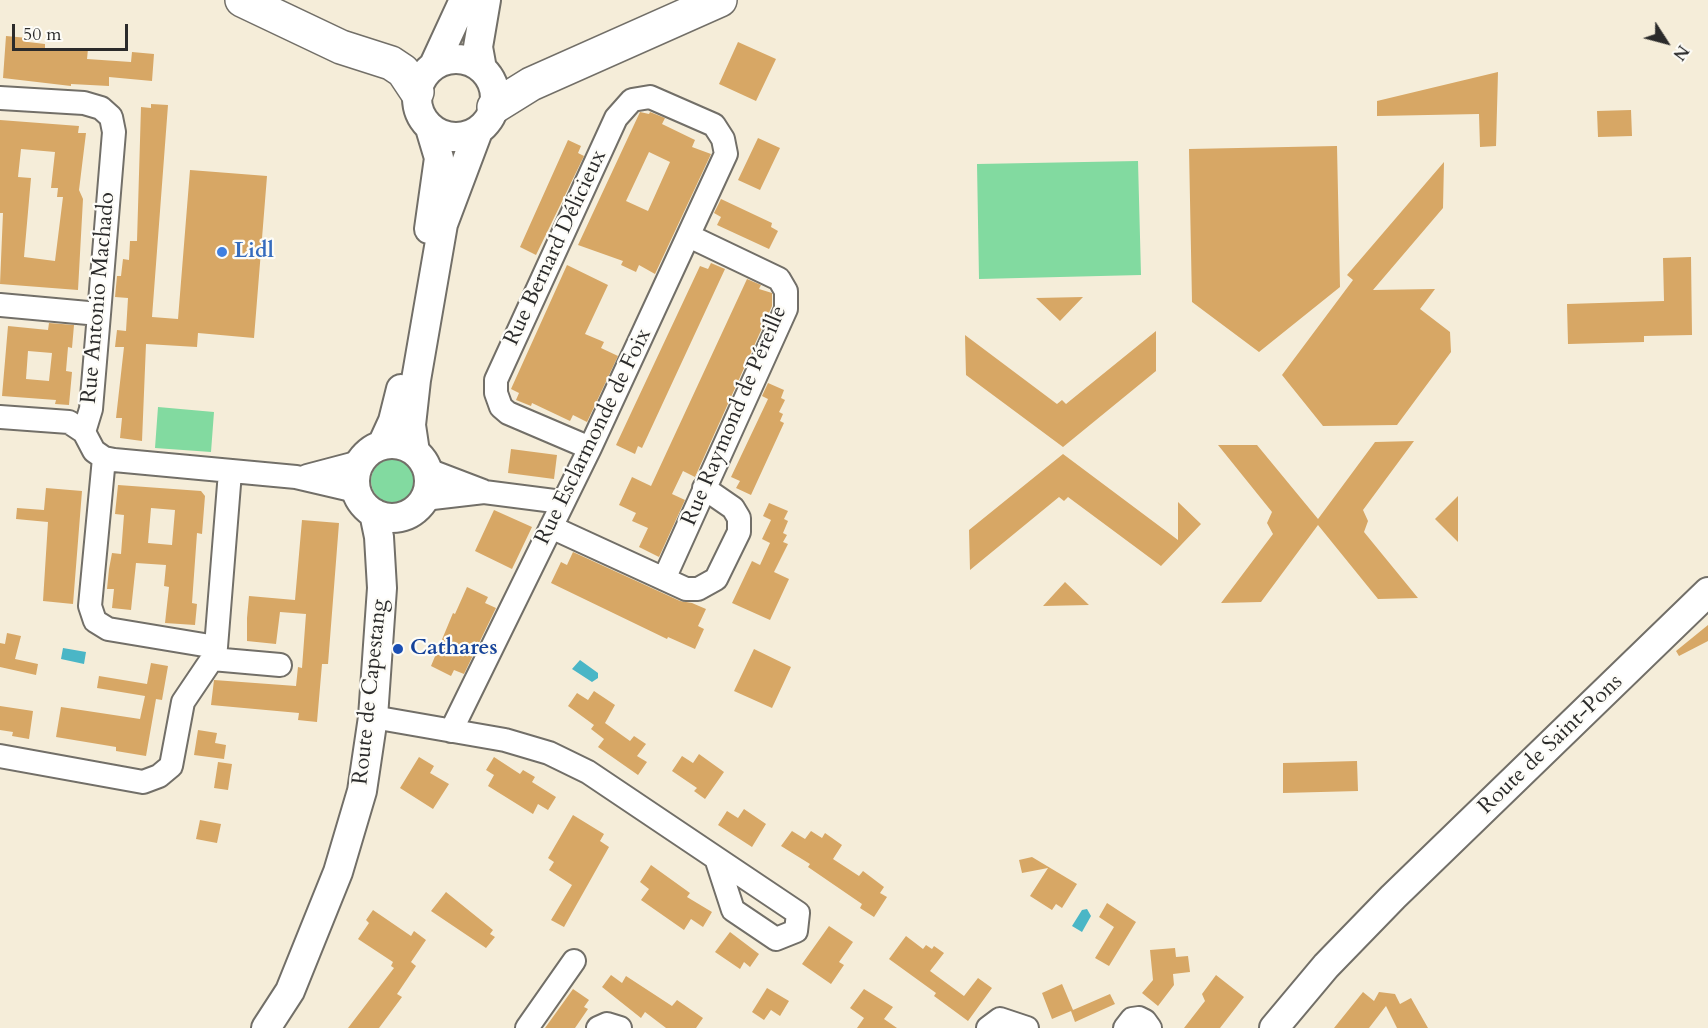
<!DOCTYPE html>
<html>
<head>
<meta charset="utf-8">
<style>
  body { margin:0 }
  #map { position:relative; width:1708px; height:1028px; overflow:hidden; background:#f5edd9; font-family:Cardo,serif }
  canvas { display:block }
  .north { position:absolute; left:1636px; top:12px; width:60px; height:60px; -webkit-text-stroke:4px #fdfcf7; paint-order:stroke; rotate:126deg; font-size:16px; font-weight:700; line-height:24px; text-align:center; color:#2b2b2b }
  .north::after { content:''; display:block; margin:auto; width:21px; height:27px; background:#2b2b2b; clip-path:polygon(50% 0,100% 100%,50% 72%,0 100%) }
  .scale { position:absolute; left:12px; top:24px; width:116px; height:27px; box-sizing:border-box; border:3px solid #2b2b2b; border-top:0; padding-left:8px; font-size:18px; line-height:21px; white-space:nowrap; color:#2b2b2b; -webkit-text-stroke:4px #fdfcf7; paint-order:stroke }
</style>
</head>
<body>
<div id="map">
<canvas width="1708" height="1028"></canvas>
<div class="north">N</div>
<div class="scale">50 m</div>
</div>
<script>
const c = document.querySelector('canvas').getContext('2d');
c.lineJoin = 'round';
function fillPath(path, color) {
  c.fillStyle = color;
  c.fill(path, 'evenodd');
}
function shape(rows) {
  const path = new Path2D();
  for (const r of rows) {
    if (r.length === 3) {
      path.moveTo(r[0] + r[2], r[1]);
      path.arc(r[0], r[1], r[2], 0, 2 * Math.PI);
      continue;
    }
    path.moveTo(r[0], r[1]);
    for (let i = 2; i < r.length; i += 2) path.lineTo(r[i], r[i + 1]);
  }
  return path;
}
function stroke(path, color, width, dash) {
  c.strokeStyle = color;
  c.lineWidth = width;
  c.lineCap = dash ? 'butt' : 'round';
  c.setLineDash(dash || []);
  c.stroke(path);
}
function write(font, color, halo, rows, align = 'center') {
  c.font = font + ' Cardo,serif';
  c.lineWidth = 4.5;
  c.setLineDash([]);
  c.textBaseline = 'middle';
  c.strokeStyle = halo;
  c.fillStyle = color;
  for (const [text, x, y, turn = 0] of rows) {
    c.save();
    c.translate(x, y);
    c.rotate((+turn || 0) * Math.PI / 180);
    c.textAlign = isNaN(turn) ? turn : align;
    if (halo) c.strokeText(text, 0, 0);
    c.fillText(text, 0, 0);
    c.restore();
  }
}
const green = shape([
  [1138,161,1141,275,979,279,977,164],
  [158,407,214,412,211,452,155,448],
  [393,481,22]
]);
const water = shape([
  [63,648,86,652,84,664,61,659],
  [580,660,598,673,598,678,592,682,572,669],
  [1087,909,1091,916,1082,932,1072,926,1082,910]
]);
const building = shape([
  [6,36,28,38,28,42,45,44,45,50,88,49,87,59,131,62,132,52,154,54,152,81,109,77,109,86,71,84,71,86,3,78],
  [738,42,776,59,756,101,719,84],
  [1498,72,1496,146,1480,147,1479,114,1377,116,1377,101],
  [151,104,168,105,152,317,178,319,190,170,267,176,254,338,198,333,197,347,146,344,142,441,120,438,122,418,116,418,124,347,115,347,117,330,126,331,128,298,115,297,117,276,121,276,123,259,129,260,130,241,137,241,141,107,151,108],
  [1631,110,1632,136,1598,137,1597,111],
  [640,112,649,114,650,112,665,118,662,124,695,140,692,147,711,154,655,274,639,265,636,272,621,265,623,261,578,245],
  [649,152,670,162,648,211,626,201],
  [0,120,79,126,78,133,86,133,79,190,83,199,78,290,0,284,3,213,0,213],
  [21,149,55,152,51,188,58,188,57,197,63,197,55,261,24,257,31,178,18,177],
  [758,138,780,148,760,190,738,180],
  [568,140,581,146,578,153,584,156,536,255,520,247],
  [1337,146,1340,287,1259,352,1192,302,1189,149],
  [1444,162,1443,208,1373,290,1435,289,1420,309,1450,332,1451,352,1397,425,1323,426,1282,375,1353,280,1347,275],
  [721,199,772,223,771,227,778,231,769,249,717,225,721,217,714,213],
  [1691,257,1692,335,1644,336,1644,342,1568,344,1567,304,1664,301,1663,258],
  [711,263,725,269,642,448,638,446,635,454,616,445,700,266,708,269],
  [567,265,608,285,585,334,604,342,601,348,618,356,587,422,573,415,570,421,532,403,531,406,516,400,519,393,511,389],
  [747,279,761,285,759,289,772,293,772,306,695,477,683,471,672,494,685,500,659,557,639,547,648,528,632,521,636,513,619,505,632,477,651,486],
  [1083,297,1060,321,1036,298],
  [49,323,74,325,72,348,68,347,66,371,72,372,69,405,55,404,56,400,2,396,8,326,48,330],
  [28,351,52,353,49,381,26,379],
  [1156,331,1156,371,1063,447,966,375,965,335,1057,404,1062,400,1066,404],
  [768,383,784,390,781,398,785,400,779,412,783,414,780,421,784,423,751,495,736,488,740,481,731,477,768,399,762,396],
  [1414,441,1363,510,1368,521,1364,532,1418,598,1378,599,1318,525,1261,602,1221,603,1273,534,1267,523,1272,512,1218,445,1257,445,1318,519,1375,442],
  [511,449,557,455,554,479,508,473],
  [1063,454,1178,540,1178,502,1201,524,1161,566,1068,497,1064,501,1059,497,970,570,969,530],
  [118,485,201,491,205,496,202,534,197,533,192,603,197,604,195,625,165,623,169,587,164,586,166,565,136,563,131,610,112,608,114,589,107,589,109,569,112,553,121,554,124,515,115,514],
  [151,508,175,510,172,545,148,543],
  [46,488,82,491,73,604,43,601,48,522,16,519,17,508,44,510],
  [1458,496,1458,542,1435,519],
  [769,503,788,511,784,519,788,521,783,533,787,535,783,542,788,544,774,572,789,579,770,620,732,603,752,561,760,565,770,543,762,539,771,520,763,516],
  [494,510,532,527,512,569,475,551],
  [302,520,339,523,328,664,322,664,317,722,298,720,299,713,211,705,214,680,296,686,298,667,302,668,306,614,280,612,276,644,247,641,247,618,249,596,295,600],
  [573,552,680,601,692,603,706,609,698,626,704,629,695,649,668,637,667,639,551,583,561,562,567,565],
  [1065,582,1089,605,1043,606],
  [467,587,488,597,485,603,496,608,464,674,454,670,451,676,431,666,453,613,455,614],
  [1708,625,1708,641,1679,656,1676,651],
  [7,633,21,636,15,659,38,664,36,675,0,667,0,643,5,644],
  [754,649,791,667,772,708,734,691],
  [151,663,168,666,162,700,156,699,146,756,116,751,116,747,56,737,61,707,140,719,145,696,97,688,99,676,147,684],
  [594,691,615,705,605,723,630,741,634,736,646,744,637,756,647,762,638,775,598,747,604,739,591,729,594,725,568,706,577,693,588,700],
  [0,706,33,711,29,739,12,736,13,732,0,730],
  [198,730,217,733,215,743,226,745,224,759,194,755],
  [699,754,724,772,705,799,694,791,697,788,672,771,682,756,693,763],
  [419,757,434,766,430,773,449,784,433,809,400,788],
  [494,757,520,774,523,770,535,777,532,782,556,797,548,810,538,804,533,814,488,786,494,775,486,770],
  [1357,761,1358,791,1283,793,1283,763],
  [218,762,232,764,228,790,214,788],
  [744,809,766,824,752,847,718,825,727,811,738,818],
  [573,815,604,834,600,841,609,847,564,927,551,920,572,885,549,870,554,862,548,858],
  [200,820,221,824,217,843,196,839],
  [792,831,805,839,811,831,822,838,825,833,842,845,833,859,859,876,863,871,884,887,880,893,887,897,874,917,860,908,862,904,808,867,810,864,781,846],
  [1032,857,1077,884,1062,908,1056,904,1052,910,1030,896,1048,868,1022,873,1019,860],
  [651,865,690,893,687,897,712,912,703,927,691,919,684,930,641,900,649,889,640,882],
  [446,892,493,930,490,934,495,937,486,948,431,911],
  [1107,903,1136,922,1109,966,1095,958,1114,927,1099,917],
  [373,910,411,936,414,931,426,940,411,962,416,966,397,994,402,997,379,1028,348,1028,394,968,391,966,393,962,358,939,369,923,366,920],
  [829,926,853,942,839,962,844,965,831,984,802,964],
  [730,932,759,954,750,967,744,962,740,969,715,952],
  [906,936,923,949,926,945,932,949,934,946,944,953,930,971,964,996,978,978,992,988,968,1021,934,996,936,993,889,959],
  [1175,948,1176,957,1188,956,1190,972,1173,974,1174,985,1158,1006,1142,993,1153,980,1150,950],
  [611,975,622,983,626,976,672,1006,677,1000,703,1018,696,1028,666,1028,645,1012,641,1018,602,987],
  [1216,975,1244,997,1220,1028,1184,1028,1205,1001,1202,994],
  [1062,984,1073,1010,1110,994,1115,1004,1075,1022,1071,1011,1052,1019,1042,993],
  [767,988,789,1001,780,1016,771,1010,764,1020,752,1012],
  [573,989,589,1000,584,1007,588,1009,575,1028,545,1028],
  [864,989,893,1007,884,1019,897,1028,857,1028,864,1018,850,1008],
  [1363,992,1374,1001,1379,992,1395,994,1400,1004,1411,998,1428,1028,1397,1028,1386,1006,1369,1028,1334,1028]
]);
const minor = shape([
  [0,98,84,103,101,108,111,117,114,132,99,314,91,409,84,432,94,451,104,458,114,460,296,477,356,491],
  [0,305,99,314],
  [0,417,69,422,84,432],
  [104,458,90,606,95,621,108,629,216,647],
  [428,470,483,491],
  [307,476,360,462],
  [424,499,484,492,562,502],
  [551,527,686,589,698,589,716,579,739,532,739,518,733,508,704,488],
  [664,579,786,309,786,291,779,279,689,236],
  [212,659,280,665],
  [373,717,505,740,549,753,588,772,716,858,733,910,776,939,796,931,798,913,716,858],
  [451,731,590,448,726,154,723,139,714,125,650,97,632,100,616,118,496,380,496,393,501,407,508,413,590,448],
  [0,756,143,782,159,776,171,766,183,702,212,659,216,647,230,472],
  [527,1028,574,961],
  [598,1028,607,1024,620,1028],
  [988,1028,1000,1019,1027,1028],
  [1125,1028,1132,1019,1139,1018,1145,1021,1150,1028]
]);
const major = shape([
  [456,98,39],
  [434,65,464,0],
  [482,69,478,47,486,0],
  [429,229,439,158,430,128],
  [392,481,37],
  [382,445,393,421,401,389],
  [415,452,411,425,416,380,443,224,478,131],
  [266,1028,290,991,338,872,362,791,373,717,382,588,379,537,374,513],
  [1274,1028,1326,966,1393,897,1708,592]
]);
const highway = shape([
  [242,0,341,47,391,63,403,71,417,92],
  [494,107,531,84,720,0]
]);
const markers = [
  [222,252,6,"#3f7fe0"],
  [398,649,6,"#1a4fb4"]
];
const streetNames = [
  ["Rue Bernard Délicieux",556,248,-65],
  ["Rue Antonio Machado",99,298,-85],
  ["Rue Raymond de Péreille",735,416,-67],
  ["Rue Esclarmonde de Foix",594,437,-64],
  ["Route de Capestang",371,692,-84],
  ["Route de Saint-Pons",1551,745,-44]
];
const shopNames = [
  ["Lidl",234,252]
];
const transitNames = [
  ["Cathares",410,649]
];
fillPath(green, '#82daa0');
fillPath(water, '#4ab6c6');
fillPath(building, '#d7a765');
stroke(minor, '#726f68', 26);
stroke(major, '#726f68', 32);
stroke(highway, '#726f68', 36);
stroke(minor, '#fff', 22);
stroke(major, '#fff', 28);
stroke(highway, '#fff', 33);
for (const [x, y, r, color] of markers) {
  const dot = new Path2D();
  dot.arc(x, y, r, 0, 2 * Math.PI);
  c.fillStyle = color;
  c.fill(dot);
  stroke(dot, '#fdfcf7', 2);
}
write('22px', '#2b2b2b', '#fdfcf7', streetNames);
write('bold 22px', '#366cbe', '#fdfcf7', shopNames, 'left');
write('bold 22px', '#164399', '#fdfcf7', transitNames, 'left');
</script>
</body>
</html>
